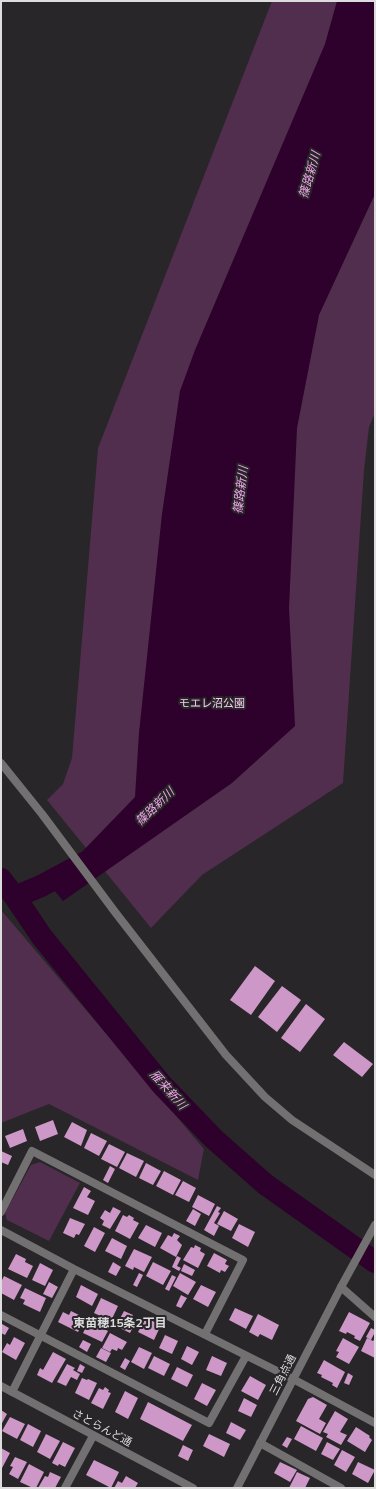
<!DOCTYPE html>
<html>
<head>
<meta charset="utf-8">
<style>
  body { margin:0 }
  #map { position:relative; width:376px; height:1489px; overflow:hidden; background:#282628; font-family:Mulish,sans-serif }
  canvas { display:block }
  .frame { position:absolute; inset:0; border:2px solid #deddde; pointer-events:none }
</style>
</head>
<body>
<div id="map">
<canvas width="376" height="1489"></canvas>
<div class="frame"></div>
</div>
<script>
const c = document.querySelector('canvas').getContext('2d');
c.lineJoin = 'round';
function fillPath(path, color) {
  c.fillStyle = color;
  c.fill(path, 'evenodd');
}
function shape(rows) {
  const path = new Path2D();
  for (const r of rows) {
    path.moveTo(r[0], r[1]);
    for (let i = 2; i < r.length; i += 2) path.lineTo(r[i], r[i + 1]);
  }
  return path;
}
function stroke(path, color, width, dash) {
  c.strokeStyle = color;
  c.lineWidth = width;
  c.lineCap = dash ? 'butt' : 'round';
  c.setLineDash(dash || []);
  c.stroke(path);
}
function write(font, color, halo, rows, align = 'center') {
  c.font = font + ' Mulish,"Noto Sans JP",sans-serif';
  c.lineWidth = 4;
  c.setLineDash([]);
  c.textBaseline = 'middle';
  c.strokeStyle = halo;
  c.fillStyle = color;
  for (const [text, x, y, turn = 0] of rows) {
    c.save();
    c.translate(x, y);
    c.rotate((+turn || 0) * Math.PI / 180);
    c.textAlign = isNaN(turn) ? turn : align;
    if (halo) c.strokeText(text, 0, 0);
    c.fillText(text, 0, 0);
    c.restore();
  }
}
const green = shape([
  [272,1,375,1,375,413,369,427,364,470,343,783,202,875,151,928,47,800,63,784,72,758,98,448],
  [1,910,204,1149,198,1180,49,1104,1,1123],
  [40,1162,80,1183,49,1241,7,1220,5,1213,31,1165]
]);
const water = shape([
  [337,1,375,1,375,194,319,315,297,428,289,608,295,726,232,783,63,901,50,885,135,797,139,733,162,514,180,391,195,350,325,44]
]);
const river = shape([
  [1,879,15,897,42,937,162,1085,214,1139,265,1184,375,1262],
  [15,897,41,886,84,863]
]);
const building = shape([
  [255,966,275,981,251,1015,230,1000],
  [282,986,301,1000,277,1032,258,1017],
  [306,1004,325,1019,300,1052,281,1038],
  [344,1042,373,1064,362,1077,333,1055],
  [53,1120,58,1134,40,1141,35,1127],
  [72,1122,87,1130,81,1146,64,1137],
  [23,1129,27,1141,10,1148,5,1136],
  [91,1133,107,1141,99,1156,84,1148],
  [109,1144,125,1152,117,1167,101,1159],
  [1,1151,12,1156,8,1165,1,1162],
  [127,1153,144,1161,136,1177,119,1168],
  [146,1163,161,1171,153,1185,139,1178],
  [110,1166,115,1169,108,1183,103,1180],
  [164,1171,181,1180,173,1195,156,1186],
  [183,1181,196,1188,189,1202,175,1195],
  [84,1187,91,1191,87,1197,95,1201,88,1215,73,1208],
  [198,1195,215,1204,209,1216,192,1207],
  [217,1206,221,1208,218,1212,220,1213,214,1223,219,1226,214,1236,204,1230],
  [113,1207,121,1211,110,1229,102,1225,104,1221,100,1218,105,1210,110,1213],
  [193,1209,201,1214,195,1226,186,1221],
  [224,1211,238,1219,231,1231,217,1224],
  [123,1215,127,1217,129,1215,134,1218,133,1220,139,1223,130,1239,115,1231],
  [70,1218,85,1224,79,1235,76,1234,74,1238,63,1233],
  [239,1224,255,1232,248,1247,232,1238],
  [146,1225,162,1233,155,1247,138,1238],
  [94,1227,105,1233,95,1252,84,1246],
  [174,1233,180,1236,177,1240,182,1245,176,1257,160,1248,168,1235,172,1237],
  [112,1238,127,1246,121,1259,105,1251],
  [195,1245,201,1248,200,1251,205,1254,198,1268,183,1260,191,1247,194,1248],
  [134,1249,152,1257,144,1272,134,1267,133,1270,125,1266],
  [214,1253,227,1260,225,1264,229,1266,225,1272,221,1270,220,1273,207,1266],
  [16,1254,26,1259,25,1262,33,1266,27,1278,8,1269],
  [177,1256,181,1258,177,1266,181,1268,179,1271,172,1267],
  [113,1262,121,1267,116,1276,108,1272],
  [153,1262,171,1271,163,1285,146,1276],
  [40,1263,53,1270,45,1286,32,1280],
  [184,1264,195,1270,192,1276,181,1271],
  [139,1273,143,1275,137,1287,133,1285],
  [180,1273,196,1282,188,1295,173,1286],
  [172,1275,176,1277,169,1291,165,1289],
  [4,1276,22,1285,14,1300,1,1293,1,1282],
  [49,1282,58,1287,52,1298,43,1294],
  [81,1285,98,1294,92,1306,76,1297],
  [201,1285,216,1292,208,1307,193,1299],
  [25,1288,46,1298,40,1312,23,1304,25,1300,20,1298],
  [181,1295,187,1298,181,1308,176,1306],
  [101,1298,118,1306,111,1321,94,1313],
  [235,1308,253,1316,246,1329,229,1320],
  [71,1311,85,1318,78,1332,58,1322,63,1312,69,1315],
  [124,1311,133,1315,131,1319,136,1321,130,1333,116,1326],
  [349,1312,370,1323,360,1341,354,1338,355,1336,347,1332,346,1334,339,1331],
  [258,1314,279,1325,272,1340,260,1334,258,1337,249,1332],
  [146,1318,161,1325,154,1340,138,1332],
  [89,1321,108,1331,102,1342,83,1333],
  [2,1324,9,1328,5,1335,1,1333],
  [371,1328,375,1330,375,1332,371,1340,366,1337],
  [110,1333,127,1342,122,1350,118,1348,117,1351,112,1349,110,1352,102,1348],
  [165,1335,178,1341,172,1354,159,1348],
  [14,1337,25,1343,16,1360,2,1352,7,1343,10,1345],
  [343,1338,359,1347,349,1364,336,1357,339,1352,336,1351],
  [367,1338,373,1341,375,1338,375,1358,361,1351],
  [83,1340,91,1344,87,1352,79,1347],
  [187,1346,199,1352,192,1365,181,1359],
  [139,1347,152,1353,144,1369,131,1362],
  [101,1348,111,1353,106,1362,96,1357],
  [53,1352,66,1359,52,1383,37,1375,40,1368,43,1370],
  [154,1356,170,1364,164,1376,148,1368],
  [212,1356,227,1363,221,1376,206,1370],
  [125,1358,130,1361,125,1370,120,1367],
  [324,1360,345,1372,337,1388,332,1385,333,1383,321,1377,322,1375,317,1373],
  [67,1364,75,1368,73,1370,80,1374,77,1380,71,1377,66,1386,57,1382],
  [80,1364,85,1367,82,1373,77,1371],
  [177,1367,193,1375,187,1387,171,1379],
  [348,1373,353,1376,349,1385,344,1383],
  [250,1376,266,1385,258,1400,241,1391],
  [82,1378,87,1380,88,1379,97,1383,89,1400,75,1393],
  [202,1383,216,1390,207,1406,194,1399],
  [105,1387,109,1390,108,1392,111,1393,103,1409,91,1403,99,1388,103,1390],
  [125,1391,138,1398,128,1419,115,1412],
  [313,1397,327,1405,319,1419,326,1423,320,1434,296,1421,308,1399],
  [244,1398,257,1405,251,1417,238,1411],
  [148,1402,192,1425,183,1441,140,1419],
  [1,1410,7,1414,1,1425],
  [335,1411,348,1419,340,1432,347,1435,341,1445,326,1437,328,1434,323,1432],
  [10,1417,25,1424,17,1439,2,1431],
  [231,1422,246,1430,240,1440,226,1433],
  [28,1424,41,1431,33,1447,20,1440],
  [301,1426,323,1438,316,1451,294,1439],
  [356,1427,370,1436,369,1437,372,1440,365,1452,347,1441],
  [46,1434,60,1441,50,1459,37,1452],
  [209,1434,230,1444,224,1457,203,1446],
  [287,1437,292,1439,287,1448,282,1445],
  [63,1442,75,1448,65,1467,59,1464,58,1466,52,1463],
  [327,1442,340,1449,333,1460,321,1454],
  [183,1445,193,1450,188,1461,178,1456],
  [1,1448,10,1453,1,1470],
  [342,1450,355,1457,346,1472,334,1465],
  [15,1457,27,1462,18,1479,9,1474,13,1467,10,1466],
  [94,1460,119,1472,111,1488,86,1475],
  [280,1462,297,1470,290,1482,274,1473],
  [358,1462,375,1470,368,1483,352,1474],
  [29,1464,44,1472,36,1488,33,1488,20,1482],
  [50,1472,61,1477,55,1488,38,1488,45,1476,48,1477],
  [297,1472,310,1478,305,1488,289,1488],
  [126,1476,138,1483,135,1488,114,1488,118,1481,122,1483]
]);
const minor = shape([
  [1,1212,32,1151,243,1260,205,1334],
  [1,1230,74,1269,293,1379,375,1423],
  [341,1287,375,1317],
  [1,1315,209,1423,246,1356],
  [12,1392,74,1269],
  [260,1443,341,1488],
  [65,1488,93,1436]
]);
const tertiary = shape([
  [1,763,42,814,115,912,226,1055,265,1097,292,1120,375,1175],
  [1,1386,193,1488],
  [237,1488,341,1287,375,1225]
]);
const parkNames = [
  ["モエレ沼公園",212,704]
];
const streetNames = [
  ["三角点通",283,1375,-63],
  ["さとらんど通",102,1428,28]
];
const waterNames = [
  ["篠路新川",310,175,-74],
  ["篠路新川",241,490,-83],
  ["篠路新川",155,807,-44],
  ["雁来新川",168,1090,48]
];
const neighbourhoodNames = [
  ["東苗穂15条2丁目",120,1323]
];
fillPath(green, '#512d4e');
fillPath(water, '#2d012b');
stroke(river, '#2d012b', 22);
fillPath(building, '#cd97c7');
stroke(minor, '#727071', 8);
stroke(tertiary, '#727071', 8);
write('11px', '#f9ccf4', '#282628', parkNames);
write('11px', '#deddde', '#282628', streetNames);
write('italic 12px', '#efa5e8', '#282628', waterNames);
write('bold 12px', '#deddde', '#282628', neighbourhoodNames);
</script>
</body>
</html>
